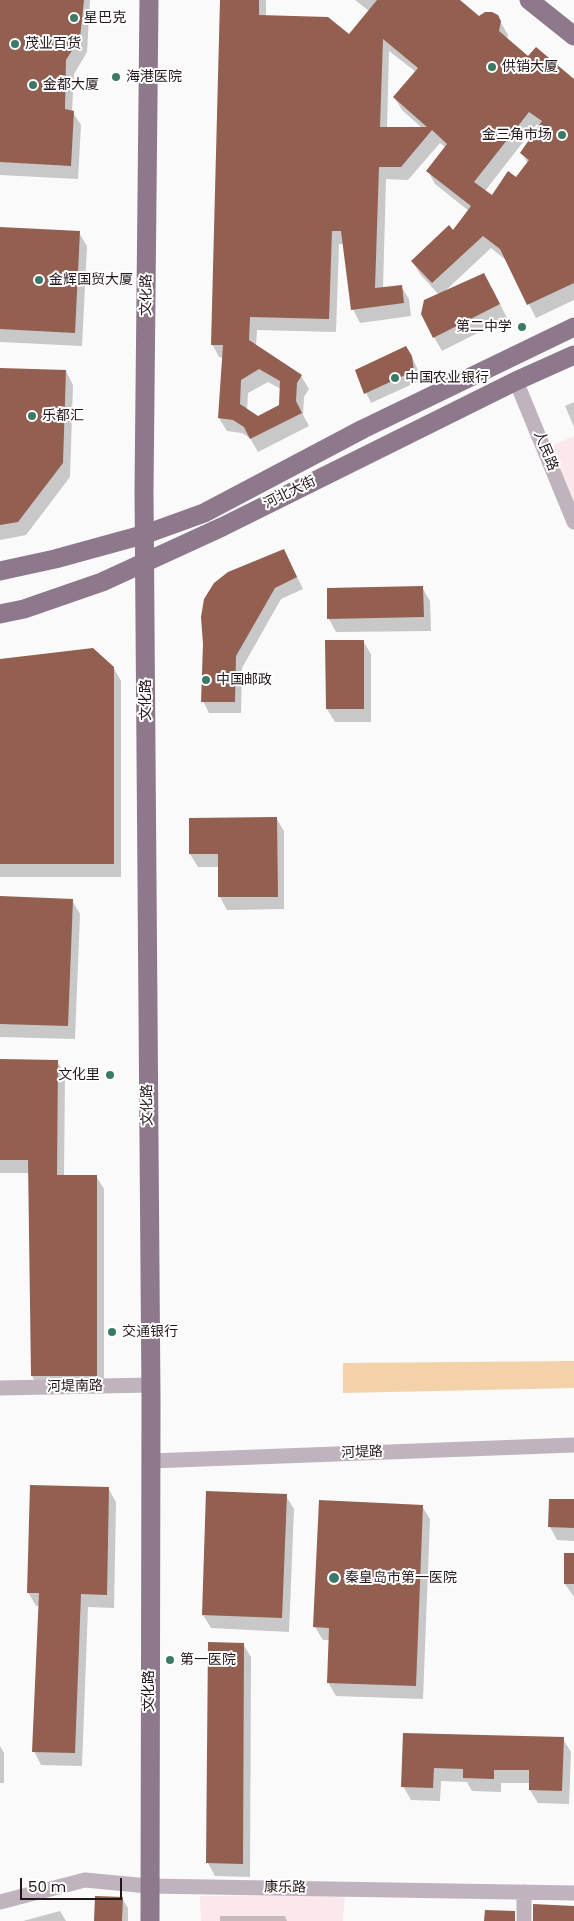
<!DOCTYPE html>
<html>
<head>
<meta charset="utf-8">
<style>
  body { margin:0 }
  #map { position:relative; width:574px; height:1921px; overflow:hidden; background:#fafafa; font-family:Poppins,sans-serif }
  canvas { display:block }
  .scale { position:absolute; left:20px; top:1878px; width:102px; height:22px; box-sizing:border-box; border:2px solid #241619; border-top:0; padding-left:6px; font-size:15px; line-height:18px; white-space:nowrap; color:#241619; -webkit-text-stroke:4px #fff; paint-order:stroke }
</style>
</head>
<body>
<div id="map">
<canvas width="574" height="1921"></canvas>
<div class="scale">50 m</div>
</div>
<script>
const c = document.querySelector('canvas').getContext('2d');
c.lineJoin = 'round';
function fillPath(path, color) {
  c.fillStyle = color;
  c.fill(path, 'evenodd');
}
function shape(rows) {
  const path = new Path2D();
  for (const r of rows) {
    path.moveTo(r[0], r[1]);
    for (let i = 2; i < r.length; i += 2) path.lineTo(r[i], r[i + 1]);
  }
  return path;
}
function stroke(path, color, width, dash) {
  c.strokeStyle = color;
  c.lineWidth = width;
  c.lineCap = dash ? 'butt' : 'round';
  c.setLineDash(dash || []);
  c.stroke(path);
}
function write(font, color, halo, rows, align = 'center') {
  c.font = font + ' Poppins,"Noto Sans SC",sans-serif';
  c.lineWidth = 4;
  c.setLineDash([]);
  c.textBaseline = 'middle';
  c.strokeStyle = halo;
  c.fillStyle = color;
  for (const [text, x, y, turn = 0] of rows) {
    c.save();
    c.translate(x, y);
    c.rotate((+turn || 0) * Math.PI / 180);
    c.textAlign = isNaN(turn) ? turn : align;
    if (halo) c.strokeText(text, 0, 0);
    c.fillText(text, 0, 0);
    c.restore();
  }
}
const built = shape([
  [574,436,574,522,544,449],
  [345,1895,343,1921,201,1921,200,1896]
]);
const green = shape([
  [574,1361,574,1388,343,1393,343,1363]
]);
const shadow = shape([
  [0,0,90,0,87,52,74,74,72,111,81,125,78,179,0,175],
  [222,0,266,0,266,16,349,36,369,11,355,0,458,0,479,17,497,16,508,35,507,39,529,57,574,82,574,300,536,318,507,261,491,248,444,292,492,288,507,318,442,351,434,337,439,295,420,274,412,261,453,232,469,211,435,184,428,171,446,148,440,143,408,180,386,179,383,288,401,286,409,299,411,316,360,323,353,309,344,244,339,244,336,332,257,330,256,347,301,376,309,389,304,397,303,415,309,426,258,452,250,438,242,433,227,431,219,418,224,358,219,357,212,344],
  [389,51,416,72,394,97,402,110,422,128,387,128],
  [537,124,540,127,522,153,528,164,516,178,492,197,485,191],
  [268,382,281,389,280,406,258,417,247,410,248,393],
  [0,229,79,233,87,246,82,346,0,342],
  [412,357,417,368,419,381,371,403,356,371],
  [0,369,66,371,73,385,70,477,26,535,0,540],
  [574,402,574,427,565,406],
  [284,550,303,589,281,599,242,668,241,713,209,713,203,701,203,608],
  [422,587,430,601,431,631,336,632,329,619],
  [363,641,371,654,371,722,335,722,327,709],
  [0,661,113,667,121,681,121,877,0,877],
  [276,818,284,831,284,909,227,910,220,897,219,867,198,867,190,854],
  [0,897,72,900,80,914,75,1039,0,1037],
  [0,1061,57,1061,65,1074,64,1176,96,1176,104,1189,104,1390,40,1390,32,1376,29,1173,0,1173],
  [108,1488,116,1502,114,1608,88,1607,82,1766,41,1765,34,1751,39,1606,36,1606,28,1592],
  [286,1496,294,1509,289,1632,211,1628,203,1615],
  [574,1501,574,1541,557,1540,550,1527],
  [422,1506,430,1519,423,1699,336,1696,328,1682,330,1640,323,1640,315,1627],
  [574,1559,574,1597,565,1584],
  [243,1644,251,1657,250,1877,215,1876,208,1863],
  [404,1734,563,1739,571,1752,569,1804,538,1803,530,1790,530,1783,501,1783,501,1792,472,1791,467,1782,441,1781,440,1801,411,1800,403,1786],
  [0,1746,4,1753,4,1783,0,1783],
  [122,1898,128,1908,128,1921,95,1921],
  [60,1911,66,1921,23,1921],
  [220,1916,285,1916,287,1921,220,1921]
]);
const building = shape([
  [0,0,84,0,80,38,66,60,65,109,74,111,71,166,0,162],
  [220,0,259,0,259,15,328,17,349,34,377,0,460,0,479,16,485,12,492,12,498,15,501,21,499,31,528,56,536,47,574,79,574,283,527,305,500,249,483,236,432,283,411,261,449,225,453,230,471,206,426,171,447,144,432,130,401,167,379,167,375,288,402,285,404,303,351,310,341,231,332,231,329,319,250,317,249,340,302,375,297,383,296,401,302,413,250,439,244,427,233,420,218,418,223,345,211,345],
  [383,39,418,68,393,97,427,127,380,127],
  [529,112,542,121,520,153,529,160,516,177,508,171,492,195,474,182],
  [259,369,280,381,279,405,258,416,240,404,241,380],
  [0,227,80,231,75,333,0,329],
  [484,273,500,304,433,338,421,314,424,300],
  [406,346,412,356,414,371,364,394,355,370],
  [0,368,66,370,63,463,18,522,0,525],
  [284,549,297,577,275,588,236,656,235,702,201,702,203,644,201,617,204,599,214,583,228,572],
  [423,586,424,617,327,619,327,588],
  [325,640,364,640,364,709,326,709],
  [93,648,114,667,114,864,0,864,0,659],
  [277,817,278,897,218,897,218,854,189,854,189,818],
  [0,896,73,899,68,1026,0,1024],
  [0,1059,58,1060,57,1175,97,1175,97,1376,31,1376,28,1160,0,1160],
  [30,1485,109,1487,107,1595,81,1594,75,1753,32,1752,39,1593,27,1593],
  [206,1491,287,1494,282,1618,202,1615],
  [549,1499,574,1499,574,1528,548,1527],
  [319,1500,423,1505,416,1686,327,1683,329,1628,313,1627],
  [564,1553,574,1553,574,1584,564,1584],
  [208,1642,244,1643,243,1864,206,1863],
  [403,1733,564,1737,562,1791,529,1790,529,1770,494,1770,494,1779,463,1778,463,1769,434,1768,433,1788,401,1787],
  [95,1896,123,1897,122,1921,94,1921],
  [533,1904,574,1906,574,1921,533,1921],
  [485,1910,515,1911,515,1921,484,1921]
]);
const minor = shape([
  [516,381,574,522],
  [0,1388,151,1385],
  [150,1461,574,1445],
  [0,1902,85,1880,148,1886,574,1893],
  [524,1921,524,1892]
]);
const major = shape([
  [149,0,144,492,151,1400,150,1921],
  [529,0,574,36],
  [0,571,55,559,146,534,204,513,363,429,574,327],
  [0,614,24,609,102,582,222,527,516,381,574,355]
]);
const markers = [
  [74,18,5,"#3b7a67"],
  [15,44,5,"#3b7a67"],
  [492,67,5,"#3b7a67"],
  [116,77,5,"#3b7a67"],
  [33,85,5,"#3b7a67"],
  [562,135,5,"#3b7a67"],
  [39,280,5,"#3b7a67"],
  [522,327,5,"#3b7a67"],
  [395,378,5,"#3b7a67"],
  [32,416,5,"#3b7a67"],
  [206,680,5,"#3b7a67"],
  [110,1075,5,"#3b7a67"],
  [112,1332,5,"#3b7a67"],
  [334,1578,6,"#3b7a67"],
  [170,1660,5,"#3b7a67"]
];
const poiNames = [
  ["星巴克",84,18],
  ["茂业百货",25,44],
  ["供销大厦",502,67],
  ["海港医院",126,77],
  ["金都大厦",43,85],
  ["金三角市场",552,135,"right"],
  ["金辉国贸大厦",49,280],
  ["第二中学",512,327,"right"],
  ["中国农业银行",405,378],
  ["乐都汇",42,416],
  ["中国邮政",216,680],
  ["文化里",100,1075,"right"],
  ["交通银行",122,1332],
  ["秦皇岛市第一医院",345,1578],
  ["第一医院",180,1660]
];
const streetNames = [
  ["文化路",147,295,-89],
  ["人民路",545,451,68],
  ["河北大街",290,493,-26],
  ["文化路",146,700,-90],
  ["文化路",148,1105,-91],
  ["河堤南路",75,1387,-1],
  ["河堤路",362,1453,-2],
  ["文化路",149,1691,-90],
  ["康乐路",285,1888,1]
];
fillPath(built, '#fbe8ec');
fillPath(green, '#f3d1a9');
fillPath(shadow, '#0003');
fillPath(building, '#925f50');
stroke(minor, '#bfb3be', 15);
stroke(major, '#8e788b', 19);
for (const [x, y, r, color] of markers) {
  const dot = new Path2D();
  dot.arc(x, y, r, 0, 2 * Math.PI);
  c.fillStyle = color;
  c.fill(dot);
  stroke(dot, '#fff', 2);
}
write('14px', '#241619', '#fff', poiNames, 'left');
write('14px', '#241619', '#fff', streetNames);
</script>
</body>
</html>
